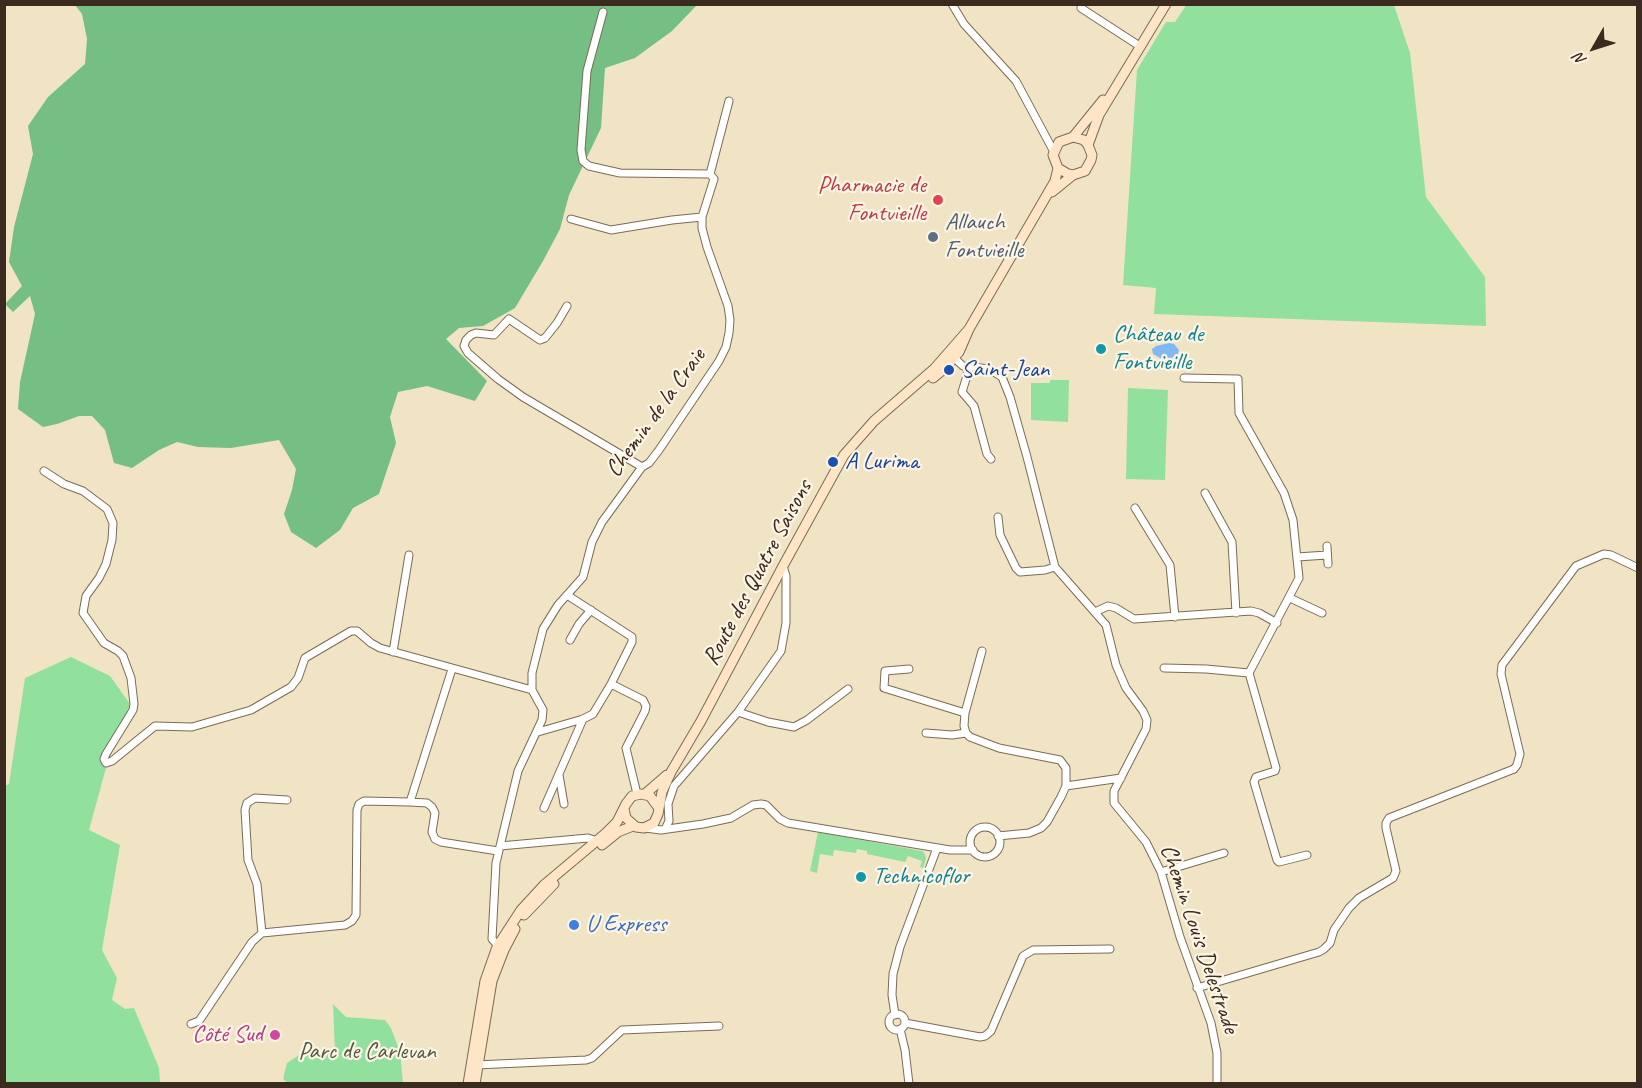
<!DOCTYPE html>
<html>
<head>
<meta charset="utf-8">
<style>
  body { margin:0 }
  #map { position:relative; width:1642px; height:1088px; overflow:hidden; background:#f0e4c5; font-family:Caveat,sans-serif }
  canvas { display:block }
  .frame { position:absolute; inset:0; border:6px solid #3b2a1e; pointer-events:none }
  .north { position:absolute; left:1564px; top:18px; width:60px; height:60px; -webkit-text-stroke:4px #fcf5e5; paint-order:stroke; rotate:231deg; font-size:16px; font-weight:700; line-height:24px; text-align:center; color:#3b2a1e }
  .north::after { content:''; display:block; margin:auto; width:21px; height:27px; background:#3b2a1e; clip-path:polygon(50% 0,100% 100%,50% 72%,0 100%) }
</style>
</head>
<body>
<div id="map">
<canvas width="1642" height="1088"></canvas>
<div class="frame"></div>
<div class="north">N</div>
</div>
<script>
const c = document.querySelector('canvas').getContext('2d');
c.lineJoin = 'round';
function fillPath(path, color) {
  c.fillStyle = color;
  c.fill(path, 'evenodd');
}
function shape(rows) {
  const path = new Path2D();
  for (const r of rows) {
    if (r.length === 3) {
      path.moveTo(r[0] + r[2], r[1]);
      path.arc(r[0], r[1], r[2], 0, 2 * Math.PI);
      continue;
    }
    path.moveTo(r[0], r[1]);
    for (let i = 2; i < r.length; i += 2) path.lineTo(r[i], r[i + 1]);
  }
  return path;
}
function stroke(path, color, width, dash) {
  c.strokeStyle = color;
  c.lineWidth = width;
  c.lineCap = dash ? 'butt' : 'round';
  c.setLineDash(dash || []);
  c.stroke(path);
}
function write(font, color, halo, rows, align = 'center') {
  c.font = font + ' Caveat,sans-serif';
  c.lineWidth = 4.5;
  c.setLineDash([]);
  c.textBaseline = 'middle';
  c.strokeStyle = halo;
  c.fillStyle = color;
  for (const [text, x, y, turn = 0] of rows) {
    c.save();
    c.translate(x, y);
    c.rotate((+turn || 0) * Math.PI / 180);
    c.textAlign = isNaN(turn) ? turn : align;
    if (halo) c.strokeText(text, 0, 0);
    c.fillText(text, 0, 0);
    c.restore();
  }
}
const green = shape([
  [1187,4,1394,5,1410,53,1426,197,1485,277,1486,326,1154,314,1156,288,1123,285,1137,70,1166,22,1175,22],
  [1050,380,1069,380,1068,422,1031,420,1031,383,1050,383],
  [1128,388,1168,390,1165,480,1126,479],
  [71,657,110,676,130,704,109,757,89,830,120,845,102,950,117,978,112,1000,125,1009,134,1008,159,1068,160,1083,5,1084,5,786,9,784,25,678],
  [818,832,922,851,925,854,926,859,923,868,920,867,922,861,908,856,905,862,867,854,867,851,857,849,856,853,834,850,833,856,820,854,817,873,810,871],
  [333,1004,346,1017,385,1020,391,1028,400,1052,403,1083,289,1084,283,1079,287,1063,302,1053,318,1051,335,1052]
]);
const forest = shape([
  [75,5,697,5,672,31,635,58,605,68,601,128,569,195,560,229,543,261,515,308,483,326,459,328,446,339,487,381,475,401,427,386,398,392,390,417,396,443,379,494,353,508,340,530,316,548,291,532,284,514,292,490,296,469,279,440,231,448,198,447,177,442,159,450,132,468,114,463,105,430,92,416,79,416,57,424,43,427,18,409,20,382,35,314,30,296,13,312,5,304,22,286,9,262,14,227,33,154,28,126,48,97,85,64,87,39,82,14]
]);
const water = shape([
  [1169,343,1174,344,1179,350,1177,356,1164,360,1153,354,1152,349,1156,346]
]);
const street = shape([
  [952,4,964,24,1016,81,1054,152],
  [1081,8,1141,47],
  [710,174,729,101],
  [571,219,611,230,672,220,702,217],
  [567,306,557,323,545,338,540,340,509,319,494,335,476,333,471,335,466,340,464,346,468,353,498,379,523,397,642,467],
  [951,355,963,366,989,369,1002,377,1010,397,1027,457,1055,567,1106,625,1116,665,1126,688,1143,711,1147,720,1146,729,1114,791,1114,803,1146,842,1161,872,1180,937,1211,1023,1217,1053,1217,1084],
  [970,366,962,392,974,406,987,454,991,459],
  [44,471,64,484,83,491,107,509,113,523,112,540,106,564,99,578,86,596,83,613,104,643,118,651,123,656,131,678,134,704,133,710,106,754,104,759,106,763,112,761,155,726,192,727,251,710,291,687,298,678,305,658,351,631,357,631,371,643,380,648,532,690],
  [1205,493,1232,542,1236,613],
  [1135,508,1170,565,1175,617],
  [998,517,1000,535,1016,568,1020,572,1045,570,1055,567],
  [1327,546,1328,564],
  [1297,557,1327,555],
  [567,595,632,637,632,642,611,684],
  [1290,598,1322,613],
  [1095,612,1108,606,1116,608,1134,619,1251,611,1259,613,1277,623],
  [570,640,579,624,591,610],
  [982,651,965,713,964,726,966,733,970,737,999,748,1060,760,1066,768,1066,786,1061,797,1047,822,1041,828,1029,833,998,836],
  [393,652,409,555],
  [1164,668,1206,669,1249,673,1299,578,1293,520,1284,493,1239,413,1238,379,1184,378],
  [452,669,410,802,427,803,432,807,435,813,432,832,435,839,441,842,498,851],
  [909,669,885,671,884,688,965,713],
  [1249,673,1276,768,1275,771,1256,777,1254,782,1277,860,1279,862,1307,855],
  [738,712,768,722,794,727,807,720,848,689],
  [538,732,583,719,593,714,611,684,643,700,646,706,645,711,626,748,637,794],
  [926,733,952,735,966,733],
  [559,775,564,804],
  [1066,786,1121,778],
  [544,808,583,719],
  [985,842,15],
  [645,828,661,830,703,824,731,818,753,805,761,804,766,805,780,819,788,823,950,850,973,850],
  [665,829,669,821,668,804,674,786,738,712,781,651,786,623,786,576,783,566],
  [500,846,588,838,597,841],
  [1161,872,1224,853],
  [262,933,257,884,248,860,245,810,247,803,255,798,287,800],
  [500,948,492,939,496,863,518,771,542,720,543,710,532,690,532,673,543,629,558,605,583,577,592,542,602,522,642,467,649,463,659,450,719,361,726,347,729,333,730,320,728,306,707,247,702,228,702,217,714,179,710,174,620,173,589,166,583,161,581,150,587,71,603,12],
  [1197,988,1319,952,1324,949,1330,943,1334,930,1349,908,1359,898,1393,878,1396,871,1386,828,1386,823,1389,818,1514,769,1517,765,1520,754,1501,674,1502,665,1576,566,1604,554,1611,555,1638,568],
  [897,1022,8],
  [895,1015,892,995,893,974,900,947,937,848],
  [905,1023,980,1037,985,1036,991,1031,1023,956,1033,950,1110,949],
  [191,1024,199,1021,252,942,262,933,345,925,352,921,356,915,357,810,359,804,364,801,410,802],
  [900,1029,905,1050,909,1084],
  [476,1065,586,1060,592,1058,622,1030,719,1026]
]);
const secondary = shape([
  [1073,137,1103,100],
  [1088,145,1099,115,1166,4],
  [1052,192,1073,175,1085,171,1091,160,1092,155,1088,145,1084,140,1073,137,1059,142,1053,155,1058,168,1068,174,1073,175],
  [933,378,945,368,959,352,969,329,1055,181,1058,168],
  [645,794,667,775],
  [624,809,626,818,636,827,644,828,654,823,658,814,662,792,671,772,701,721,783,566,844,455,874,421,934,369,969,329],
  [602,845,618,832,633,826],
  [524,915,554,884],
  [468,1084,485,981,497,947,521,910,544,885,606,833,617,822,626,804,632,796,641,794,650,796,658,807],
  [475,1084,492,981,504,950,515,929]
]);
const markers = [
  [938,200,6,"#e0444e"],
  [933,237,6,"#5c6f8a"],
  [1101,349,6,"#0f9aa8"],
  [949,370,6,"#1a4fb4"],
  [833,462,6,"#1a4fb4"],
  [861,877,6,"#0f9aa8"],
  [574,925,6,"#3f7fe0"],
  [275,1035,6,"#d1479c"]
];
const healthNames = [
  ["Pharmacie de",926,186],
  ["Fontvieille",926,214]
];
const serviceNames = [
  ["Allauch",945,223],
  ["Fontvieille",945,251]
];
const cultureNames = [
  ["Château de",1113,335],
  ["Fontvieille",1113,363],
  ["Technicoflor",873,877]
];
const transitNames = [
  ["Saint-Jean",961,370],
  ["A Lurima",845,462]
];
const streetNames = [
  ["Chemin de la Craie",656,413,-54],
  ["Route des Quatre Saisons",758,573,-62],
  ["Chemin Louis Delestrade",1199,939,71]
];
const shopNames = [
  ["U Express",586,925]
];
const hotelNames = [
  ["Côté Sud",263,1035]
];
const parkNames = [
  ["Parc de Carlevan",367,1052]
];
fillPath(green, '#92e09d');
fillPath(forest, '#75be84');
fillPath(water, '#80b9f1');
stroke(street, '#7a6b58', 9);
stroke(secondary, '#7a6b58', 11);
stroke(street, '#fff', 7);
stroke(secondary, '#fde5c5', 9);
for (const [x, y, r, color] of markers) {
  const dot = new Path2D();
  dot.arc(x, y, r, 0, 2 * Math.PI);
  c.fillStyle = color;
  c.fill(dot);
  stroke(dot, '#fcf5e5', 2);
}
write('24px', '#be3a42', '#fcf5e5', healthNames, 'right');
write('24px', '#4e5e75', '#fcf5e5', serviceNames, 'left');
write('24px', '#0d838f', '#fcf5e5', cultureNames, 'left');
write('24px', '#164399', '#fcf5e5', transitNames, 'left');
write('24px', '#3b2a1e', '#fcf5e5', streetNames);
write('24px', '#366cbe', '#fcf5e5', shopNames, 'left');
write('24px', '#b23c85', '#fcf5e5', hotelNames, 'right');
write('24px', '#51583e', '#fcf5e5', parkNames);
</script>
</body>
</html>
